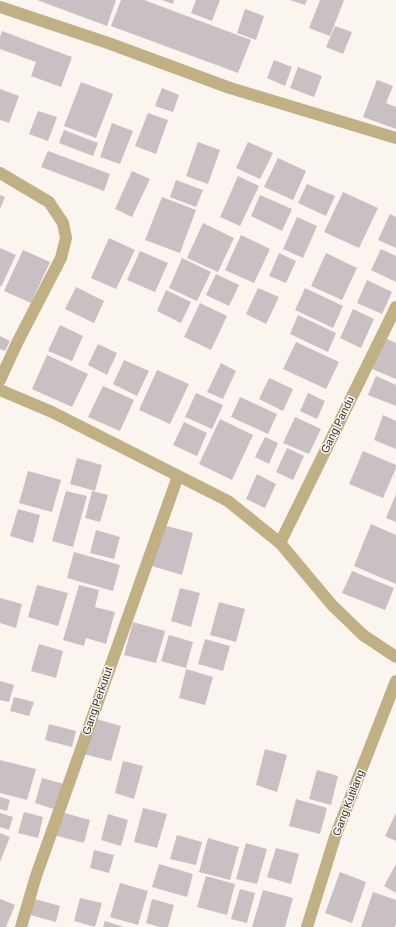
<!DOCTYPE html>
<html>
<head>
<meta charset="utf-8">
<style>
  body { margin:0 }
  canvas { display:block; background:#fbf5f0 }
</style>
</head>
<body>
<canvas width="396" height="927"></canvas>
<script>
const c = document.querySelector('canvas').getContext('2d');
c.lineJoin = 'round';
function fillPath(path, color) {
  c.fillStyle = color;
  c.fill(path, 'evenodd');
}
function shape(rows) {
  const path = new Path2D();
  for (const r of rows) {
    path.moveTo(r[0], r[1]);
    for (let i = 2; i < r.length; i += 2) path.lineTo(r[i], r[i + 1]);
  }
  return path;
}
function stroke(path, color, width, dash) {
  c.strokeStyle = color;
  c.lineWidth = width;
  c.lineCap = dash ? 'butt' : 'round';
  c.setLineDash(dash || []);
  c.stroke(path);
}
function write(font, color, halo, rows, align = 'center') {
  c.font = font + ' Helvetica,sans-serif';
  c.lineWidth = 3;
  c.setLineDash([]);
  c.textBaseline = 'middle';
  c.strokeStyle = halo;
  c.fillStyle = color;
  for (const [text, x, y, turn = 0] of rows) {
    c.save();
    c.translate(x, y);
    c.rotate((+turn || 0) * Math.PI / 180);
    c.textAlign = isNaN(turn) ? turn : align;
    if (halo) c.strokeText(text, 0, 0);
    c.fillText(text, 0, 0);
    c.restore();
  }
}
const building = shape([
  [37,0,116,0,107,26],
  [121,0,144,0,251,40,238,73,111,26],
  [162,0,174,0,173,4],
  [196,0,220,0,212,21,191,13],
  [290,0,307,0,305,5],
  [320,0,344,0,330,36,309,28],
  [245,9,264,16,256,40,237,33],
  [335,26,352,32,343,54,326,47],
  [2,31,72,57,61,87,31,76,36,62,0,49,0,37],
  [274,60,292,67,285,86,267,78],
  [298,67,322,76,314,97,290,88],
  [377,80,393,86,386,103,396,107,396,129,363,117],
  [81,82,113,94,96,138,64,126],
  [162,88,179,95,173,112,155,106],
  [0,89,19,96,9,123,0,120],
  [38,111,57,117,48,141,29,134],
  [148,113,168,120,156,154,135,146],
  [112,123,133,131,120,164,100,157],
  [64,130,98,143,93,156,59,143],
  [198,142,220,150,208,184,186,176],
  [248,142,273,153,260,179,236,168],
  [48,151,110,174,104,191,41,167],
  [278,158,306,171,293,200,264,187],
  [132,171,150,179,132,217,115,209],
  [238,176,259,186,240,226,220,217],
  [176,180,203,190,196,207,170,197],
  [307,184,335,196,326,216,298,203],
  [343,192,378,208,359,248,324,232],
  [0,195,5,197,0,209],
  [260,195,292,209,282,231,251,216],
  [162,197,196,210,180,253,145,240],
  [390,214,396,217,396,248,378,240],
  [297,217,317,226,303,258,283,249],
  [203,223,234,238,218,272,187,258],
  [241,235,270,249,254,283,225,270],
  [109,238,135,250,116,289,91,278],
  [0,248,16,255,1,287,0,286],
  [381,249,396,256,396,282,371,270],
  [23,250,50,262,31,303,4,291],
  [140,251,168,263,155,292,127,280],
  [279,253,296,261,286,283,269,276],
  [326,253,357,268,342,300,311,286],
  [182,258,211,272,197,301,169,288],
  [216,274,239,285,229,306,206,295],
  [367,280,392,292,382,314,357,303],
  [76,287,104,301,94,323,65,309],
  [258,288,279,297,266,324,246,314],
  [305,288,343,306,333,328,295,310],
  [166,290,191,302,181,323,157,311],
  [200,303,227,316,211,350,184,337],
  [353,309,374,319,361,348,340,338],
  [298,315,336,333,328,352,290,334],
  [60,325,83,336,72,361,48,351],
  [0,336,10,341,5,351,0,349],
  [385,338,396,343,396,379,372,369],
  [296,342,339,362,326,389,283,369],
  [98,344,117,353,107,375,88,365],
  [47,355,88,374,72,407,32,389],
  [124,360,149,371,137,396,113,384],
  [221,363,236,371,223,399,207,392],
  [157,370,189,384,170,424,139,410],
  [376,376,396,385,396,406,368,395],
  [269,378,293,389,283,411,259,399],
  [103,386,134,400,120,431,88,417],
  [196,393,223,405,212,429,185,417],
  [308,393,325,401,317,419,300,411],
  [240,397,277,414,268,434,231,417],
  [383,415,396,421,396,449,374,440],
  [295,417,321,429,309,454,283,443],
  [220,419,253,435,232,480,199,464],
  [184,422,207,433,197,456,173,445],
  [265,437,278,443,269,464,255,457],
  [287,448,304,456,293,480,276,472],
  [363,451,396,465,396,468,383,498,349,484],
  [77,458,102,465,95,491,70,484],
  [28,471,61,480,52,512,19,503],
  [257,474,276,484,265,508,246,499],
  [66,491,87,496,73,547,52,541],
  [92,491,108,495,100,522,85,518],
  [396,494,396,522,386,518],
  [18,509,40,515,33,543,10,536],
  [371,524,396,535,396,584,354,566],
  [163,525,193,533,182,575,152,566],
  [96,530,120,537,114,559,90,553],
  [74,552,120,565,113,591,67,578],
  [352,571,394,588,385,610,342,593],
  [37,585,68,593,58,626,28,617],
  [79,585,99,590,95,607,115,612,106,644,86,638,84,646,63,640],
  [180,588,200,593,191,627,171,621],
  [0,598,22,604,16,628,0,623],
  [219,602,245,609,236,642,210,635],
  [133,622,165,631,156,663,124,655],
  [169,635,193,642,186,668,161,661],
  [205,639,230,646,223,671,198,664],
  [39,644,63,651,56,678,31,671],
  [186,669,213,677,205,705,179,698],
  [0,681,14,685,9,702,0,700],
  [14,697,34,702,29,716,10,711],
  [93,718,121,726,111,761,83,754],
  [49,724,76,731,72,747,45,740],
  [265,749,287,755,277,792,256,785],
  [0,760,36,769,27,800,0,793],
  [123,761,143,766,134,799,115,793],
  [317,770,338,776,331,805,309,799],
  [42,778,64,784,57,810,35,803],
  [0,797,10,800,7,811,0,809],
  [296,799,327,808,320,834,289,826],
  [143,808,167,814,157,848,134,842],
  [24,812,43,817,38,838,18,833],
  [61,812,90,820,84,843,54,835],
  [0,813,13,817,9,830,0,827],
  [396,813,396,841,385,836],
  [108,814,128,820,121,846,101,840],
  [0,833,10,837,0,862],
  [177,835,202,842,196,865,170,859],
  [208,838,239,847,230,880,199,872],
  [246,843,267,849,257,884,236,879],
  [276,848,299,854,291,884,267,877],
  [94,850,114,855,109,873,90,868],
  [159,864,193,874,187,897,152,887],
  [396,864,396,893,384,886],
  [340,872,366,882,352,923,325,913],
  [206,876,235,884,227,915,197,907],
  [120,883,148,891,138,925,110,917],
  [240,889,255,893,247,923,231,919],
  [263,890,293,898,285,927,252,927],
  [373,892,396,900,396,923,395,927,361,927],
  [80,898,102,903,95,927,74,921],
  [0,899,15,905,6,927,0,927],
  [35,899,60,906,56,922,30,915],
  [152,899,174,905,168,927,160,927,146,923],
  [105,921,124,927,103,927]
]);
const minor = shape([
  [0,7,108,43,230,88,396,138],
  [0,173,49,202,63,223,66,238,61,258,17,343,0,380],
  [0,390,52,412,228,501,280,543,332,605,363,635,396,657],
  [280,543,396,307],
  [21,927,36,876,178,476],
  [307,927,335,837,396,681]
]);
const streetNames = [
  ["Gang Pandu",338,425,-64],
  ["Gang Perkutut",98,701,-71],
  ["Gang Kutilang",349,803,-69]
];
fillPath(building, '#c8c0c2');
stroke(minor, '#c0b083', 12);
write('11px', '#32302e', '#fbf5f0', streetNames);
</script>
</body>
</html>
